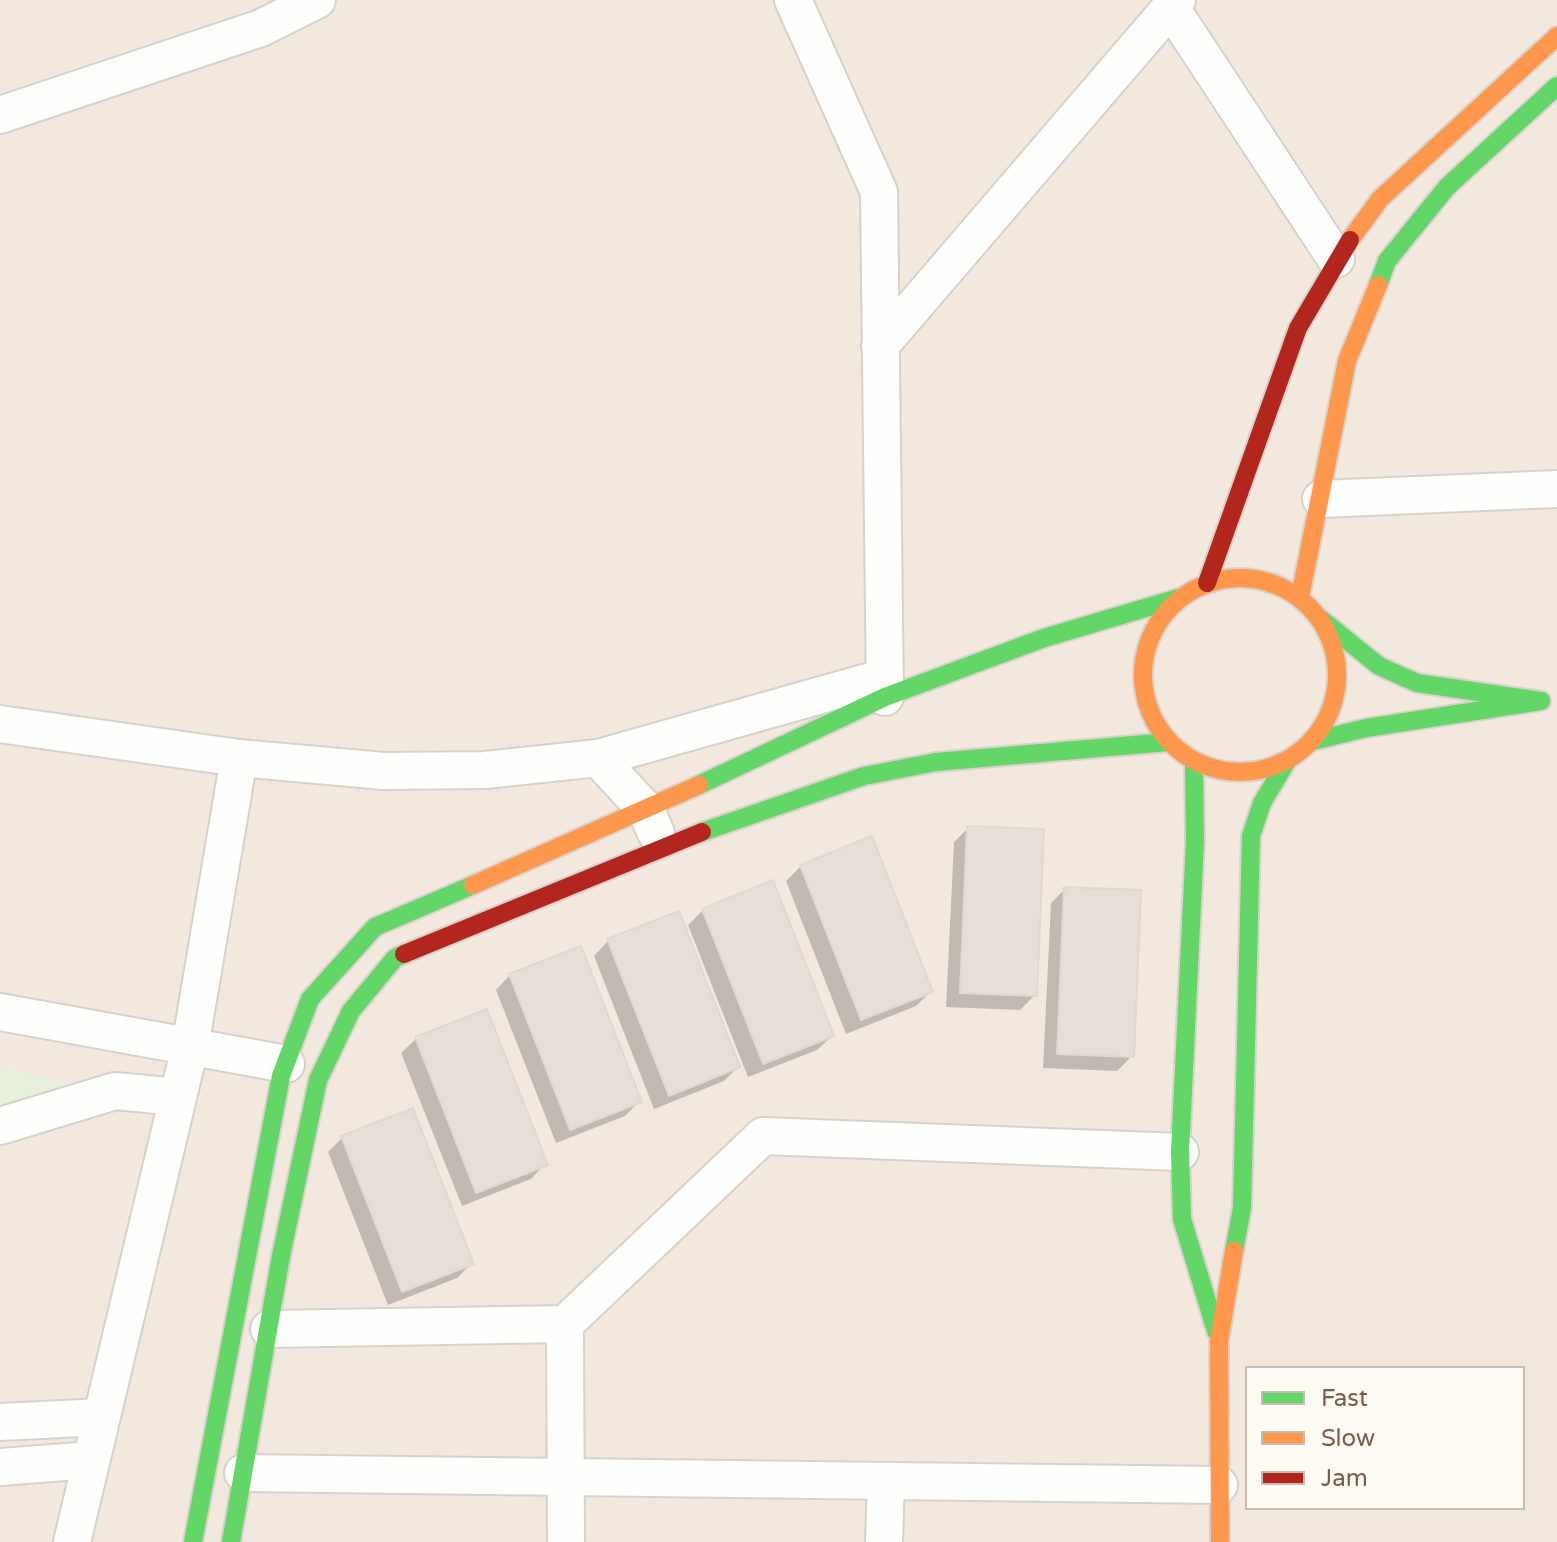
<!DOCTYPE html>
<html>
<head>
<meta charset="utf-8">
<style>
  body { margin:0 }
  #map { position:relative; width:1557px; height:1542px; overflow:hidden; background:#f9f5f0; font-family:"Varela Round",sans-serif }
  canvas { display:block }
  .legend { position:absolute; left:1245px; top:1366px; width:280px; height:144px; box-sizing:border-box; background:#fffaf3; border:2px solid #cabbb1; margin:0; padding:10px 14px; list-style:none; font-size:24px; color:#7a5c4d }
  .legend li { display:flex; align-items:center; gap:16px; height:40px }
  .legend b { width:40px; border:2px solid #cabbb1 }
</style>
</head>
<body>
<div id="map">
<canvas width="1557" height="1542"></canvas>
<ul class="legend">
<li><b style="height:10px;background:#63d668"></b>Fast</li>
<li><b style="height:10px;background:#ff974d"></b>Slow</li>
<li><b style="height:10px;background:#b3261e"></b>Jam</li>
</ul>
</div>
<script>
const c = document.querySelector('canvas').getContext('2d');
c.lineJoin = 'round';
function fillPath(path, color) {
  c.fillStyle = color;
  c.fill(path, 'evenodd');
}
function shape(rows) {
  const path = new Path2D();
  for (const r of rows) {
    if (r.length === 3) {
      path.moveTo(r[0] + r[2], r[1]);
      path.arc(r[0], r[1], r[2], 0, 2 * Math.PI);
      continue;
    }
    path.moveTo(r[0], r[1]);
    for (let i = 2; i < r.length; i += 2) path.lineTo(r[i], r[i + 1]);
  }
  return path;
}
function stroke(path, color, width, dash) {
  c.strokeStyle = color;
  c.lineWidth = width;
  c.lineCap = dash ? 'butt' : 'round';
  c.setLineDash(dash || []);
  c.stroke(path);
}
const residential = shape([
  [0,0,1557,0,1557,1542,0,1542],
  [1247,1368,1523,1368,1523,1508,1247,1508]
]);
const green = shape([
  [0,1068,80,1086,0,1108]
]);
const shadow = shape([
  [968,828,1035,995,1020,1010,946,1007,954,842],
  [801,866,930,992,916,1006,846,1034,786,881],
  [1065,889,1132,1056,1117,1071,1043,1068,1051,903],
  [703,910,832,1036,817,1050,748,1077,688,925],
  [608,941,738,1067,724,1081,654,1109,594,956],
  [510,975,640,1101,625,1116,556,1143,496,990],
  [416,1039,545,1164,531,1179,462,1206,401,1053],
  [342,1138,472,1263,457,1278,388,1305,328,1152]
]);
const building = shape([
  [967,826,1044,829,1037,996,960,993,967,826],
  [872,836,933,992,861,1020,800,865,872,836],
  [773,880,834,1036,763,1064,702,909,773,880],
  [1064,887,1141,890,1134,1057,1057,1054,1064,887],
  [679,911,740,1067,669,1096,607,939,679,911],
  [581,946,642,1102,570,1130,509,974,581,946],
  [487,1009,548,1165,476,1193,415,1037,487,1009],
  [413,1108,474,1264,402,1292,341,1136,413,1108]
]);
const street = shape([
  [793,0,879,192,885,697],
  [1171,8,1336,259],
  [0,115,261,28,317,0],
  [880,346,1177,0],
  [1321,499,1557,489],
  [0,724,239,758,384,771,485,770,598,758,646,810,656,833],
  [598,758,885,677],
  [0,1012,286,1064],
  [0,1126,115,1091,178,1097],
  [565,1324,566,1542],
  [269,1329,565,1324,763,1136,1180,1152],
  [0,1422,102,1417],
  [0,1467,91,1460],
  [243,1473,1219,1485],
  [72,1542,190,1047,239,758],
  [884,1542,886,1481]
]);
const fast = shape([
  [1378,285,1387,261,1447,187,1557,86],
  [1313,741,1366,728,1541,701,1417,683,1379,666,1322,620],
  [1194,762,1195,841,1180,1152,1182,1219,1216,1331],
  [699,785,885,697,1044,638,1179,598],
  [702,832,864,776,936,762,1168,742],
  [1234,1251,1242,1208,1251,836,1262,803,1287,761],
  [193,1542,281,1076,310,999,375,927,473,885],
  [231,1542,281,1256,318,1080,351,1011,395,958,404,954]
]);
const slow = shape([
  [1350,240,1380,199,1557,36],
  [1240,675,97],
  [1300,597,1347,361,1378,285],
  [473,885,699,785],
  [1220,1542,1219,1341,1234,1251]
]);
const jam = shape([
  [1207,583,1298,328,1350,240],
  [404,954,702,832]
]);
fillPath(residential, '#f2e8de');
fillPath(green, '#e7f0db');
fillPath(shadow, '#0003');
fillPath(building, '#e6ded7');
stroke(building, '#e2d8d2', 2);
stroke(street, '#d7d1cb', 40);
stroke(fast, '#d9d2cb', 22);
stroke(slow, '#d9d2cb', 22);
stroke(jam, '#d9d2cb', 22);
stroke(street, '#fefefd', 36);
stroke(fast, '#63d668', 18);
stroke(slow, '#ff974d', 18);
stroke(jam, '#b3261e', 18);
</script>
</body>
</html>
